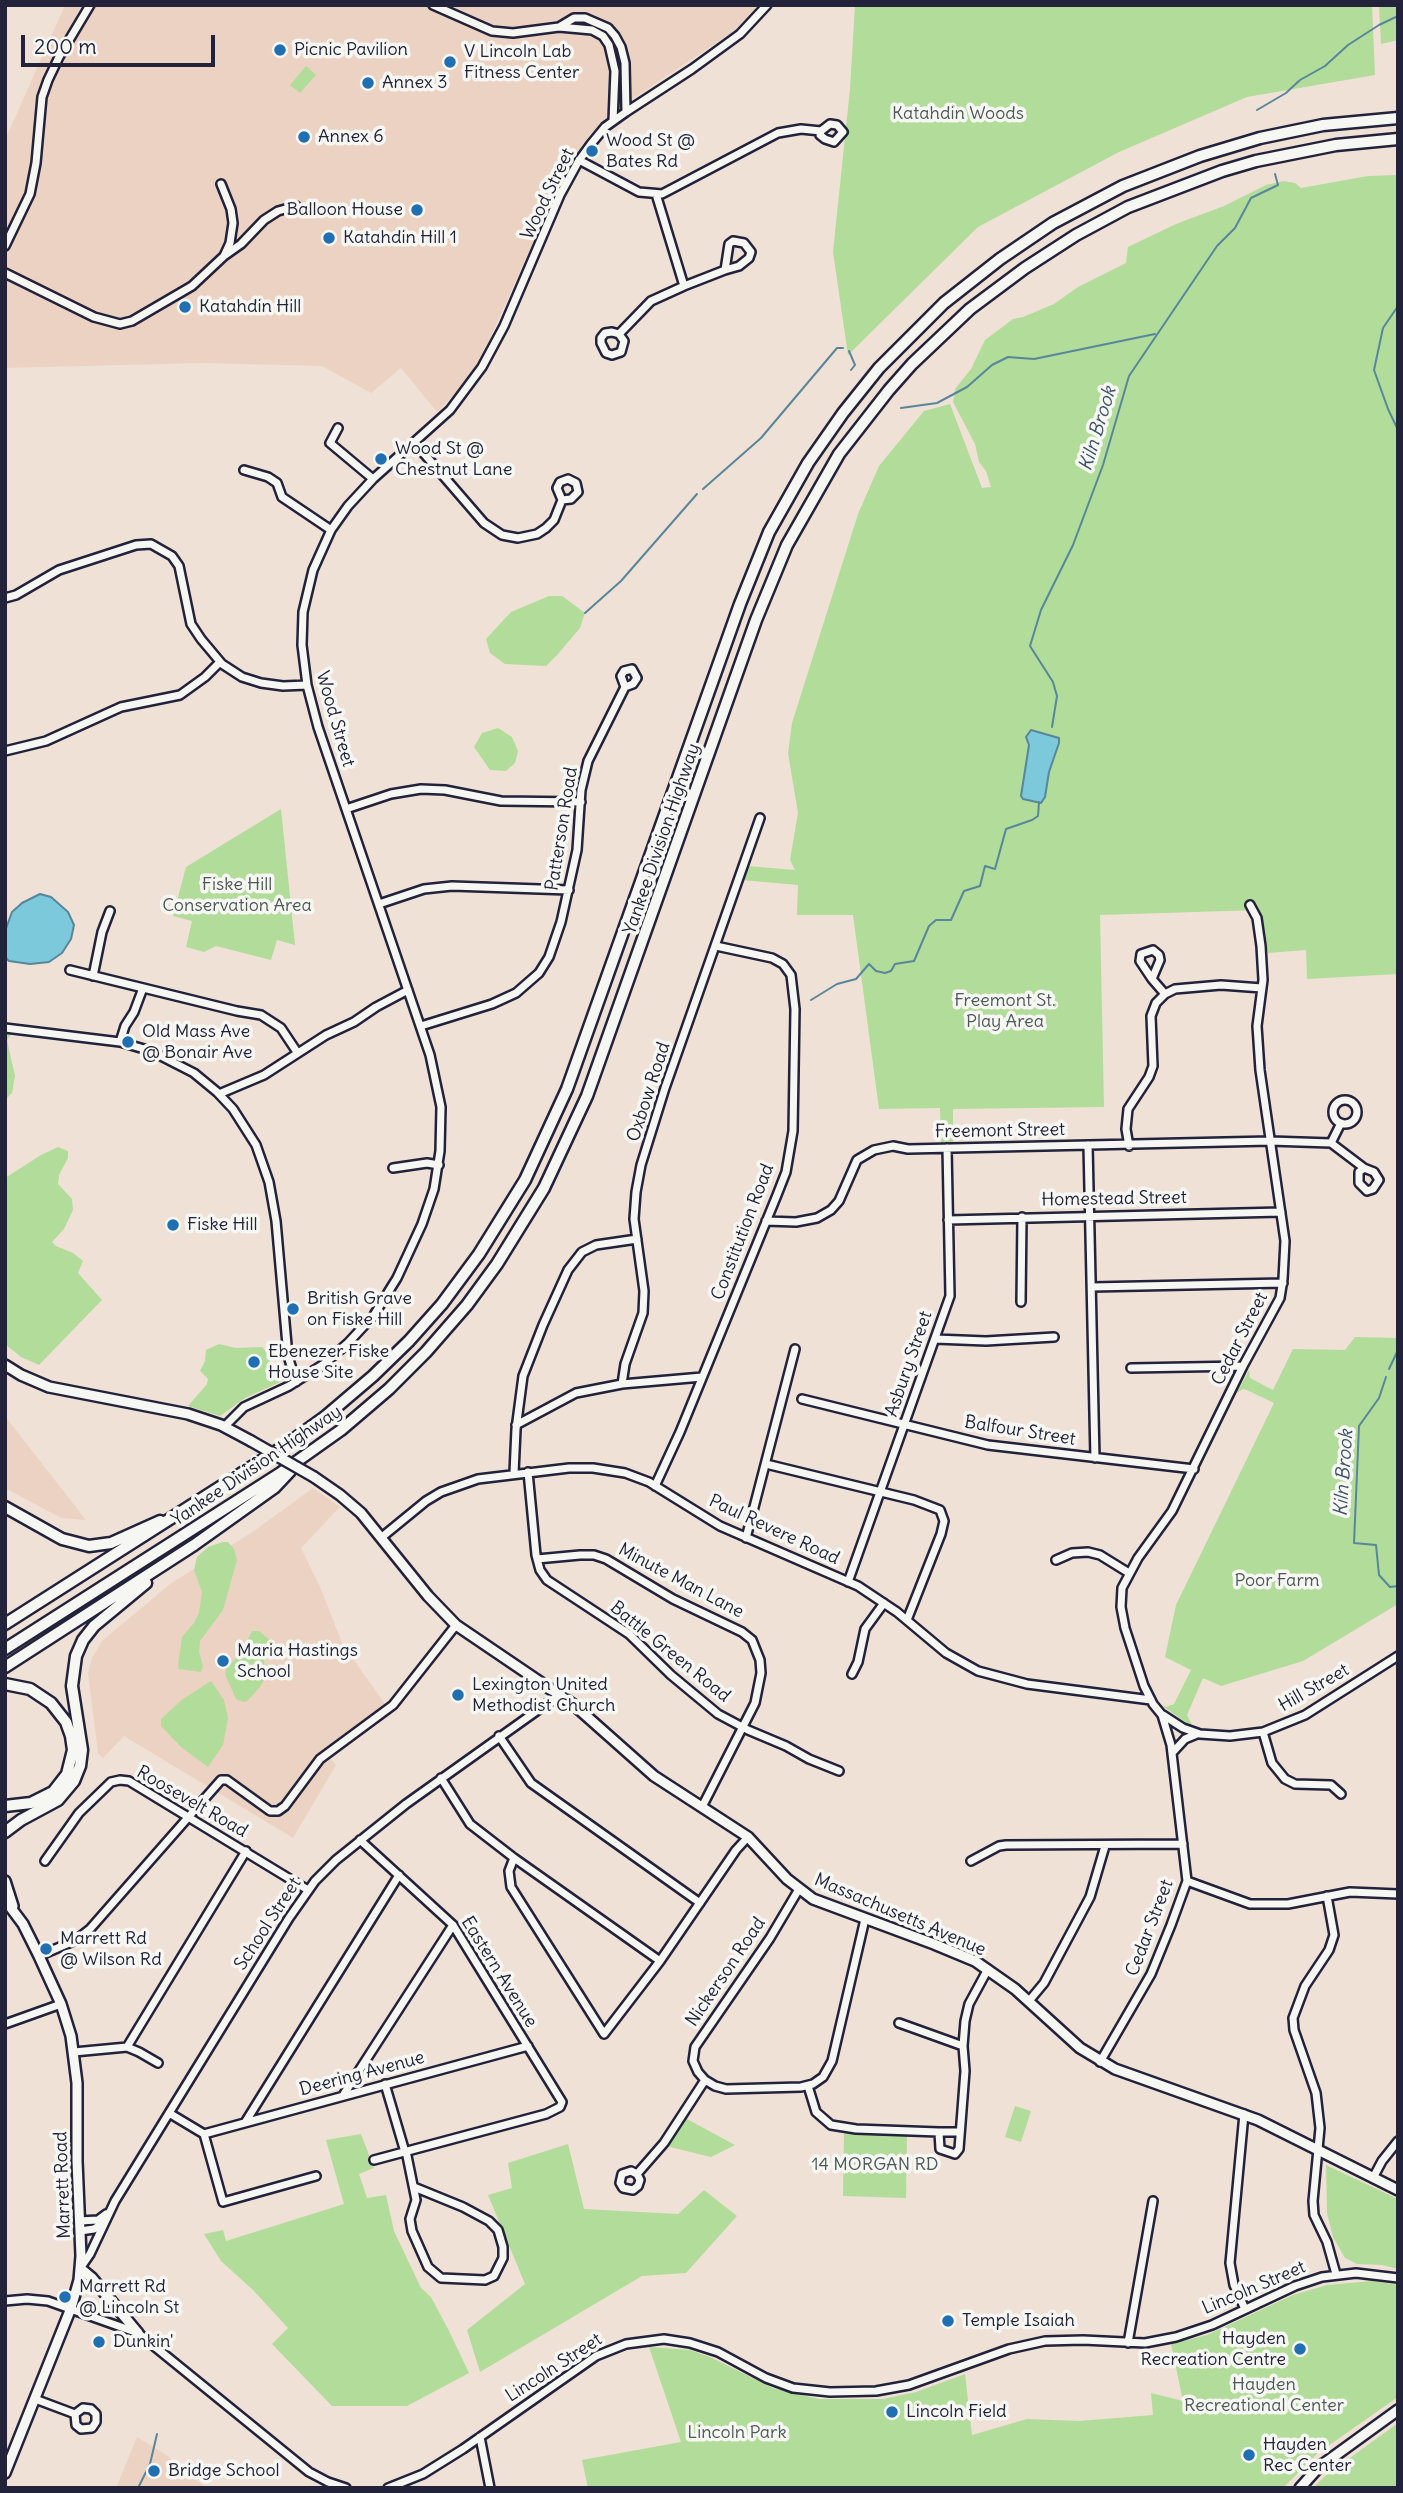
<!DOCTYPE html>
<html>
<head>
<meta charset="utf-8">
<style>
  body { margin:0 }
  #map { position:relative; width:1403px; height:2493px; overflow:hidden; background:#f0e1d6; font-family:Delius,sans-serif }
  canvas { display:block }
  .frame { position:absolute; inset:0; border:7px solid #22223b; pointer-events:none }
  .scale { position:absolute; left:21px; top:35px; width:194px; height:32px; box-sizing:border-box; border:4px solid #22223b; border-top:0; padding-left:9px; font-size:21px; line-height:24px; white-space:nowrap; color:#22223b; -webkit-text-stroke:5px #f6f6f2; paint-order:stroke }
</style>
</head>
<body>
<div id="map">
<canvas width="1403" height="2493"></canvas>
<div class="frame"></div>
<div class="scale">200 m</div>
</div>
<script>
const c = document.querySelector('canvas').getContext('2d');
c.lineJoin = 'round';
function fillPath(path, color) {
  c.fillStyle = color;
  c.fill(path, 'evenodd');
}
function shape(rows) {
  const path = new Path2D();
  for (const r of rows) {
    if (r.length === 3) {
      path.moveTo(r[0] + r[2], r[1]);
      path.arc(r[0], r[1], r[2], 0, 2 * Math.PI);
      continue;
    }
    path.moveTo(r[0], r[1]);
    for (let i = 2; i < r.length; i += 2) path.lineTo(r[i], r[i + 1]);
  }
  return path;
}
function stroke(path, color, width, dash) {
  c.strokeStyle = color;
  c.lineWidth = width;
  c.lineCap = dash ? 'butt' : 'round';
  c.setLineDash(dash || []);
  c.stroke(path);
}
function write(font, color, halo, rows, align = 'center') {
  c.font = font + ' Delius,sans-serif';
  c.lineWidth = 7;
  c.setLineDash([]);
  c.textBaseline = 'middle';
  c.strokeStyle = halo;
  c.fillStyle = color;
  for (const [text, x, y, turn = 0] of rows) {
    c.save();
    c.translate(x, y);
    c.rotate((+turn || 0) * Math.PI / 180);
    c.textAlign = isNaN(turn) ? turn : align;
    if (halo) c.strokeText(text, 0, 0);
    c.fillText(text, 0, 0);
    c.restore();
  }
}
const built = shape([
  [65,5,759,5,734,31,619,108,590,134,568,165,486,347,465,383,437,412,401,368,371,393,322,366,202,363,5,368,5,140],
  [5,1416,86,1520,61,1518,5,1488],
  [313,1488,340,1507,301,1548,321,1589,342,1643,385,1704,323,1750,336,1765,293,1838,124,1736,103,1758,98,1753,88,1673,92,1658,102,1641,170,1584,254,1531],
  [137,2437,165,2454,206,2488,116,2488]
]);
const green = shape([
  [855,5,1372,5,1375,75,1247,97,1119,152,978,227,848,355,833,252,850,89],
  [1379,5,1398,5,1398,40,1381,44],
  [306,66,316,75,300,93,290,85],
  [1398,175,1398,974,1307,979,1306,950,1268,953,1258,910,1100,915,1104,1107,953,1109,953,1142,941,1142,940,1108,879,1109,853,915,797,915,798,885,742,880,747,866,795,870,790,860,798,813,788,753,792,723,858,514,879,466,924,411,950,404,982,488,991,487,986,471,979,462,975,444,953,402,955,389,971,369,985,340,1013,319,1023,317,1054,304,1078,287,1126,263,1128,247,1176,224,1224,206,1266,185,1284,181,1295,183,1301,188,1368,176],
  [549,596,562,596,585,613,580,628,558,654,546,666,505,664,490,653,486,639,511,612],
  [498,728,512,737,518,751,515,763,506,771,490,770,474,747,482,733],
  [281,809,295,945,277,940,271,960,216,946,204,952,186,947,192,921,173,916,186,867],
  [5,1033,12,1033,7,1040,15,1076,12,1093,5,1100],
  [58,1147,68,1151,68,1158,59,1175,58,1184,72,1199,73,1210,64,1229,52,1242,56,1246,73,1253,83,1261,78,1273,102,1300,39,1365,21,1357,5,1344,5,1178,41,1155],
  [1355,1337,1398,1338,1398,1604,1303,1661,1221,1686,1203,1678,1187,1715,1192,1725,1187,1723,1161,1705,1166,1707,1174,1704,1191,1670,1165,1657,1176,1605,1274,1403,1247,1390,1243,1389,1237,1393,1249,1370,1250,1378,1273,1390,1293,1349,1345,1350],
  [219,1344,236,1348,262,1347,265,1350,280,1382,245,1398,220,1416,188,1406,207,1384,208,1379,200,1371,205,1361,206,1350],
  [223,1542,228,1542,234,1549,237,1560,223,1610,200,1641,199,1652,203,1666,201,1672,179,1669,178,1665,182,1637,194,1623,199,1613,202,1592,194,1570,197,1557,208,1547],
  [252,1631,259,1631,271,1641,264,1647,263,1652,266,1676,260,1687,246,1702,243,1702,236,1699,225,1674,226,1669,242,1652],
  [211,1681,224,1700,228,1718,223,1745,208,1767,181,1747,161,1726,161,1719,183,1699],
  [1015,2106,1031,2111,1021,2142,1005,2137],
  [685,2118,735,2145,711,2157,666,2146],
  [844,2133,907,2135,906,2198,843,2196],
  [361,2134,374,2168,359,2174,367,2198,386,2195,394,2231,421,2288,431,2297,449,2331,469,2373,407,2406,332,2406,272,2344,288,2328,253,2290,221,2261,204,2234,223,2230,226,2241,344,2204,326,2140],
  [568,2144,584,2209,678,2214,704,2190,737,2216,686,2273,642,2276,480,2372,467,2330,525,2284,488,2195,512,2188,508,2163],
  [1326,2165,1398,2199,1398,2269,1382,2265,1357,2264,1345,2258,1333,2237,1327,2213],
  [1372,2281,1398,2285,1398,2397,1318,2453,1283,2488,588,2488,582,2460,681,2442,649,2347,690,2350,710,2357,773,2388,819,2399,883,2399,916,2392,965,2374,972,2435,1027,2419,1079,2421,1153,2415,1151,2393,1183,2401,1171,2344,1207,2335,1293,2295,1327,2285],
  [1398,2423,1398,2488,1313,2488,1325,2476]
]);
const water = shape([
  [1031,730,1059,738,1059,743,1049,772,1045,797,1041,803,1023,799,1021,796,1029,745,1026,737,1031,730],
  [40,894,51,897,68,912,74,925,71,939,62,953,49,962,30,964,9,961,5,957,5,931,12,912,22,903,40,894]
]);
const stream = shape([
  [1257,110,1286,93,1300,80,1325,66,1348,45,1379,25,1398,16],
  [1398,306,1383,328,1374,370,1388,409,1398,430],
  [849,351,855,365,851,370],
  [901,408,937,403,967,387,992,365,1008,357,1034,359,1155,334],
  [703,489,761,438,837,348,843,348],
  [585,613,621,581,697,494],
  [1052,727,1057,696,1053,682,1030,646,1041,610,1073,545,1103,465,1129,376,1217,246,1235,228,1251,198,1278,185,1275,174],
  [811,1000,837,984,856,979,869,964,876,971,885,973,891,971,895,964,914,961,929,926,936,920,951,920,964,891,980,886,985,866,995,869,1006,829,1032,820,1038,816,1039,802],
  [1389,1369,1398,1350],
  [1386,1377,1379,1398,1359,1426,1354,1543,1376,1545,1379,1575,1390,1587,1398,1586],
  [138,2488,150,2464,157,2434]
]);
const minor = shape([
  [433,5,492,31,513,33,559,27,592,30,603,36,609,45,615,71,613,121],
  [559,27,574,18,585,18,608,28,615,36,621,47,625,63,626,112],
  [579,160,639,192,662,194,778,133,801,129,821,131,820,135,825,139,834,142,843,132,837,125,830,124,821,131],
  [656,194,684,286,725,270,729,244,733,241,744,243,751,252,749,258,739,266,725,270],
  [5,246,30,194,36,163,42,97,48,80,59,57,90,5],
  [224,256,241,244,264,220,278,211,296,206],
  [5,273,94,317,120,324,132,321,192,286,224,256,230,243,233,223,231,209,221,184],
  [619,334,624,341,621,352,612,355,606,353,601,343,601,338,605,333,612,332,619,334,651,301,684,286],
  [338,428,330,443,373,479],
  [414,442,484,523,502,535,518,538,537,534,546,528,554,520,562,500,557,488,560,482,568,479,576,483,578,492,571,499,562,500],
  [244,470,268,477,277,483,282,497,331,530],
  [5,598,16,595,59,570,136,545,151,544,172,556,179,566,191,624,201,639,222,664,242,677,261,683,283,686,307,685],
  [5,751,46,741,121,707,180,695,205,677,220,662],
  [346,809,391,794,421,789,445,790,501,801,581,802],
  [379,904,424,889,452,886,569,890],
  [70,970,237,1011,261,1015,281,1028,297,1052],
  [93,976,102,932,110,911],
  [1152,979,1140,961,1141,954,1153,950,1159,955,1160,960,1152,979,1165,994],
  [421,1026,492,1004,516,993,539,973,549,957,561,922,577,850,581,790,588,761,625,687,621,676,624,671,632,669,637,678,633,684,625,687],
  [5,1028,120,1042,151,1051,194,1073,217,1092,233,1109,256,1145,269,1182,276,1221,288,1356,296,1382],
  [120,1042,125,1026,134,1012,143,988],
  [219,1094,264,1075,326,1035,354,1022,376,1007,408,990],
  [1345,1112,12],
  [1331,1143,1341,1123],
  [1088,1145,1095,1458],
  [1129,1146,1126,1129,1128,1109,1149,1077,1153,1066,1151,1016,1156,1003,1165,994,1175,989,1221,985,1262,988],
  [393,1168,427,1163,439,1165],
  [948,1220,1281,1212],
  [766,1221,796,1222,817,1218,831,1210,839,1201,857,1160,874,1150,893,1146,908,1149,1270,1141,1331,1143,1364,1168,1374,1172,1379,1180,1373,1189,1367,1191,1359,1183,1359,1172,1364,1168],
  [1092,1287,1283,1283],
  [1021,1302,1022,1217],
  [935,1339,986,1341,1054,1337],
  [1131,1368,1243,1366],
  [622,1384,625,1364,643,1313,644,1291,634,1219,636,1192,641,1165,665,1088,760,818],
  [802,1399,988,1445,1194,1469],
  [516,1425,576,1393,622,1384,702,1377],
  [224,1427,244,1407,289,1386,324,1364,348,1343,374,1315,397,1278,422,1224,434,1189,440,1151,441,1107,430,1055,318,727,307,685,302,645,303,612,313,570,331,530,348,506,373,479,450,410,482,367,504,326,560,195,578,162,591,144,605,127,626,112,692,69,740,34,767,5],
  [766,1464,914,1500,940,1510,944,1521,941,1534,907,1620],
  [528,1472,536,1555,540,1570,547,1580,629,1634,671,1675,718,1714,748,1730,786,1746,809,1759,839,1771],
  [514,1473,516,1429,523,1376,543,1325,568,1270,582,1252,596,1245,637,1239],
  [655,1486,680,1432,777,1195,786,1172,793,1131,795,1009,791,975,783,964,772,958,716,946],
  [382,1537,426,1501,441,1492,478,1479,569,1468,593,1468,625,1473,649,1482,720,1526,858,1586,897,1612,946,1653,978,1671,1027,1684,1151,1700],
  [746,1538,795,1349],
  [537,1559,580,1555,594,1555,606,1559,673,1599,742,1632,752,1640,760,1660,761,1673,755,1703,702,1807],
  [1056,1560,1072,1553,1088,1552,1100,1555,1129,1573],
  [848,1582,950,1296,947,1148],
  [852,1674,858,1662,865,1629,884,1603],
  [1163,1715,1183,1728,1200,1734,1230,1736,1263,1732,1305,1715,1398,1656],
  [1263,1732,1272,1763,1285,1779,1295,1784,1331,1785,1341,1794],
  [499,1736,531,1783,700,1903],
  [1173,1752,1185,1739,1197,1734],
  [441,1778,470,1824,514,1858,509,1871,511,1887,604,2034,660,1961,736,1850,748,1837],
  [360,1840,453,1925,562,2102,560,2107,546,2114,374,2160],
  [514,1858,660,1961],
  [45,1861,79,1813,111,1782,120,1780,129,1781,308,1890],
  [971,1861,999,1846,1006,1845,1183,1844],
  [1187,1881,1250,1904,1288,1904,1350,1892,1398,1894],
  [799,1889,770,1938,695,2047,693,2061,698,2072,705,2080,715,2086,726,2089,801,2087,813,2084,823,2077,832,2061,865,1919],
  [1327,1896,1334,1935,1329,1950,1305,1986,1293,2018,1294,2030,1316,2093,1320,2128,1313,2201,1314,2215,1327,2242,1336,2274],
  [39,1956,76,1940,90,1929,221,1780,227,1780,270,1811,278,1811,285,1806,320,1759,393,1705,456,1625],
  [1029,2001,1044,1983,1090,1897,1105,1846],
  [899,2023,963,2046],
  [5,2024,61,2004],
  [127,2047,246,1851],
  [74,2052,127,2047,139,2052,158,2063],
  [1100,2062,1151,1974,1171,1925,1187,1881,1171,1745,1162,1715,1153,1704,1144,1686,1125,1628,1121,1607,1122,1588,1138,1558,1172,1511,1243,1366,1280,1298,1283,1279,1285,1241,1260,1070,1257,1026,1263,980,1261,946,1257,918,1250,905],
  [385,2084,405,2152],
  [808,2086,816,2112,831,2125,856,2129,939,2132],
  [344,2094,453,1925],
  [169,2113,204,2134,223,2202,316,2176],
  [1244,2114,1230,2263,1234,2285,1245,2309],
  [246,2121,399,1875],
  [960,2132,939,2132,940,2149,955,2154,959,2149,965,2071,963,2046,965,2021,969,2004,988,1969],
  [204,2134,528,2046],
  [406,2151,416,2200,410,2219,412,2231,428,2267,441,2278,485,2280,494,2276,503,2258,503,2247,498,2230,489,2221,463,2207,414,2187],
  [637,2174,640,2180,638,2186,633,2190,623,2188,620,2183,622,2174,631,2171,637,2174,664,2143,705,2080],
  [1373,2178,1382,2161,1398,2141],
  [79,2221,98,2220,106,2214],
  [80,2231,94,2229,102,2224],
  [81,2267,90,2254,115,2201,289,1918,315,1881,336,1860,406,1804,559,1695],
  [5,2301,27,2299,48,2301,138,2333,309,2472,328,2482,346,2488],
  [1128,2343,1153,2201],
  [35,2399,75,2414,83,2408,91,2409,96,2414,96,2422,92,2428,81,2429,76,2425,75,2414],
  [480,2437,490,2488],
  [388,2488,423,2474,463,2449,596,2356,626,2344,664,2339,690,2343,718,2352,766,2378,793,2388,830,2392,876,2391,909,2385,1009,2349,1045,2341,1083,2340,1145,2343,1176,2337,1212,2325,1295,2286,1322,2277,1356,2273,1398,2278]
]);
const major = shape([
  [5,1365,21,1375,49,1387,188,1414,221,1425,251,1441],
  [314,1477,340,1495,361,1513,428,1596,456,1625,574,1705,654,1776,748,1837,787,1879,813,1899,934,1944,975,1961,1015,1989,1080,2048,1115,2069,1258,2120,1398,2190],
  [5,1881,13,1906],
  [5,1900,23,1924,39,1956,61,2004,71,2036,77,2083,77,2161,81,2256,79,2280,71,2308,5,2473],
  [80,2268,92,2278,138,2333],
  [1300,2488,1318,2468,1398,2410]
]);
const highway = shape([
  [5,1507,62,1539,89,1546,111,1543,160,1521],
  [5,1624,286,1445,326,1416,373,1376,409,1341,442,1304,479,1254,525,1180,567,1089,740,604,769,532,808,463,843,413,879,368,944,303,1000,259,1053,223,1123,186,1200,156,1260,138,1323,125,1398,118],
  [5,1649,279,1474,341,1430,389,1389,426,1352,467,1305,497,1264,544,1188,587,1096,756,620,787,545,839,454,889,390,912,364,970,309,1025,268,1076,235,1128,207,1222,171,1256,161,1336,145,1398,139],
  [5,1667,194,1545,274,1488,290,1471],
  [5,1684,30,1689,51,1703,66,1722,71,1736,73,1750,67,1774,53,1792,31,1803,5,1806],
  [5,1832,21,1820,58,1800,74,1781,80,1766,82,1750,72,1686,76,1656,83,1640,94,1626,146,1583]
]);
const majorBridge = shape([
  [251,1441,314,1477]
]);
const markers = [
  [280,50,7,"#1f6fb2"],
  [450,62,7,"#1f6fb2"],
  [368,83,7,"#1f6fb2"],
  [304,137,7,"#1f6fb2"],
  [592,151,7,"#1f6fb2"],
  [417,210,7,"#1f6fb2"],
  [329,238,7,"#1f6fb2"],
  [185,307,7,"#1f6fb2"],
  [381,459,7,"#1f6fb2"],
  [128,1042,7,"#1f6fb2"],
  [173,1225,7,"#1f6fb2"],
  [293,1309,7,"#1f6fb2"],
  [254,1362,7,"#1f6fb2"],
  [223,1661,7,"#1f6fb2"],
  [458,1695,7,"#1f6fb2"],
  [46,1949,7,"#1f6fb2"],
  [65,2297,7,"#1f6fb2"],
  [948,2321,7,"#1f6fb2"],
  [99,2342,7,"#1f6fb2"],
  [1300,2349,7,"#1f6fb2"],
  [892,2412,7,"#1f6fb2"],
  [1249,2455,7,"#1f6fb2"],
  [154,2471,7,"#1f6fb2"]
];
const poiNames = [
  ["Picnic Pavilion",294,50],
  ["V Lincoln Lab",464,52],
  ["Fitness Center",464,73],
  ["Annex 3",382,83],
  ["Annex 6",318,137],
  ["Wood St @",606,141],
  ["Bates Rd",606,162],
  ["Balloon House",403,210,"right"],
  ["Katahdin Hill 1",343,238],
  ["Katahdin Hill",199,307],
  ["Wood St @",395,449],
  ["Chestnut Lane",395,470],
  ["Old Mass Ave",142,1032],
  ["@ Bonair Ave",142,1053],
  ["Fiske Hill",187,1225],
  ["British Grave",307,1299],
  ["on Fiske Hill",307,1320],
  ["Ebenezer Fiske",268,1352],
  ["House Site",268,1373],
  ["Maria Hastings",237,1651],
  ["School",237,1672],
  ["Lexington United",472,1685],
  ["Methodist Church",472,1706],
  ["Marrett Rd",60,1939],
  ["@ Wilson Rd",60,1960],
  ["Marrett Rd",79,2287],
  ["@ Lincoln St",79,2308],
  ["Temple Isaiah",962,2321],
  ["Hayden",1286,2339,"right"],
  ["Recreation Centre",1286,2360,"right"],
  ["Dunkin'",113,2342],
  ["Lincoln Field",906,2412],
  ["Hayden",1263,2445],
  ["Rec Center",1263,2466],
  ["Bridge School",168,2471]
];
const parkNames = [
  ["Katahdin Woods",958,114],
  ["Fiske Hill",237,885],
  ["Conservation Area",237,906],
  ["Freemont St.",1005,1001],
  ["Play Area",1005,1022],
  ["Poor Farm",1277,1581],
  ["14 MORGAN RD",875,2165],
  ["Hayden",1264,2385],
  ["Recreational Center",1264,2406],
  ["Lincoln Park",737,2433]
];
const streetNames = [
  ["Wood Street",548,194,-64],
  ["Wood Street",335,719,74],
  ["Patterson Road",562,829,-81],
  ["Yankee Division Highway",662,839,-71],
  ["Oxbow Road",649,1092,-72],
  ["Freemont Street",1000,1131,-1],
  ["Homestead Street",1114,1199,-1],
  ["Constitution Road",743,1232,-69],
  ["Cedar Street",1240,1339,-63],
  ["Asbury Street",909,1364,-71],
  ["Balfour Street",1020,1431,9],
  ["Yankee Division Highway",257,1466,-34],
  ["Paul Revere Road",774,1530,25],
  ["Minute Man Lane",681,1581,28],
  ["Battle Green Road",670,1652,39],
  ["Hill Street",1314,1688,-30],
  ["Roosevelt Road",192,1802,30],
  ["Massachusetts Avenue",900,1915,23],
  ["School Street",268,1924,-57],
  ["Cedar Street",1150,1928,-69],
  ["Eastern Avenue",499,1972,58],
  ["Nickerson Road",726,1972,-56],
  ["Deering Avenue",362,2074,-15],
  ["Marrett Road",63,2185,-92],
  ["Lincoln Street",1254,2288,-23],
  ["Lincoln Street",554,2368,-33]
];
const waterNames = [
  ["Kiln Brook",1098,429,-73],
  ["Kiln Brook",1344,1473,-86]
];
fillPath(built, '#ecd2c2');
fillPath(green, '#b2dc99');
fillPath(water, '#7cc9db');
stroke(water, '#58869b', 2);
stroke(stream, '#58869b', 2);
stroke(minor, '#22223b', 12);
stroke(major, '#22223b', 14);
stroke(highway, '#22223b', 15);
stroke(minor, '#f6f6f2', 7);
stroke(major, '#f6f6f2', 9);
stroke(highway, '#f6f6f2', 10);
stroke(majorBridge, '#22223b', 14, []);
stroke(majorBridge, '#f6f6f2', 9);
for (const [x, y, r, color] of markers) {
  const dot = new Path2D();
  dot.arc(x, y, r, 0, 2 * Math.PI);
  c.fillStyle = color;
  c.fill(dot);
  stroke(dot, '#f6f6f2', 2.5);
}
write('18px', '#22223b', '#f6f6f2', poiNames, 'left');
write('18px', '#4d5a57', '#f6f6f2', parkNames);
write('18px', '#22223b', '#f6f6f2', streetNames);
write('italic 19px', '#3d546b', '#f6f6f2', waterNames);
</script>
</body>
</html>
